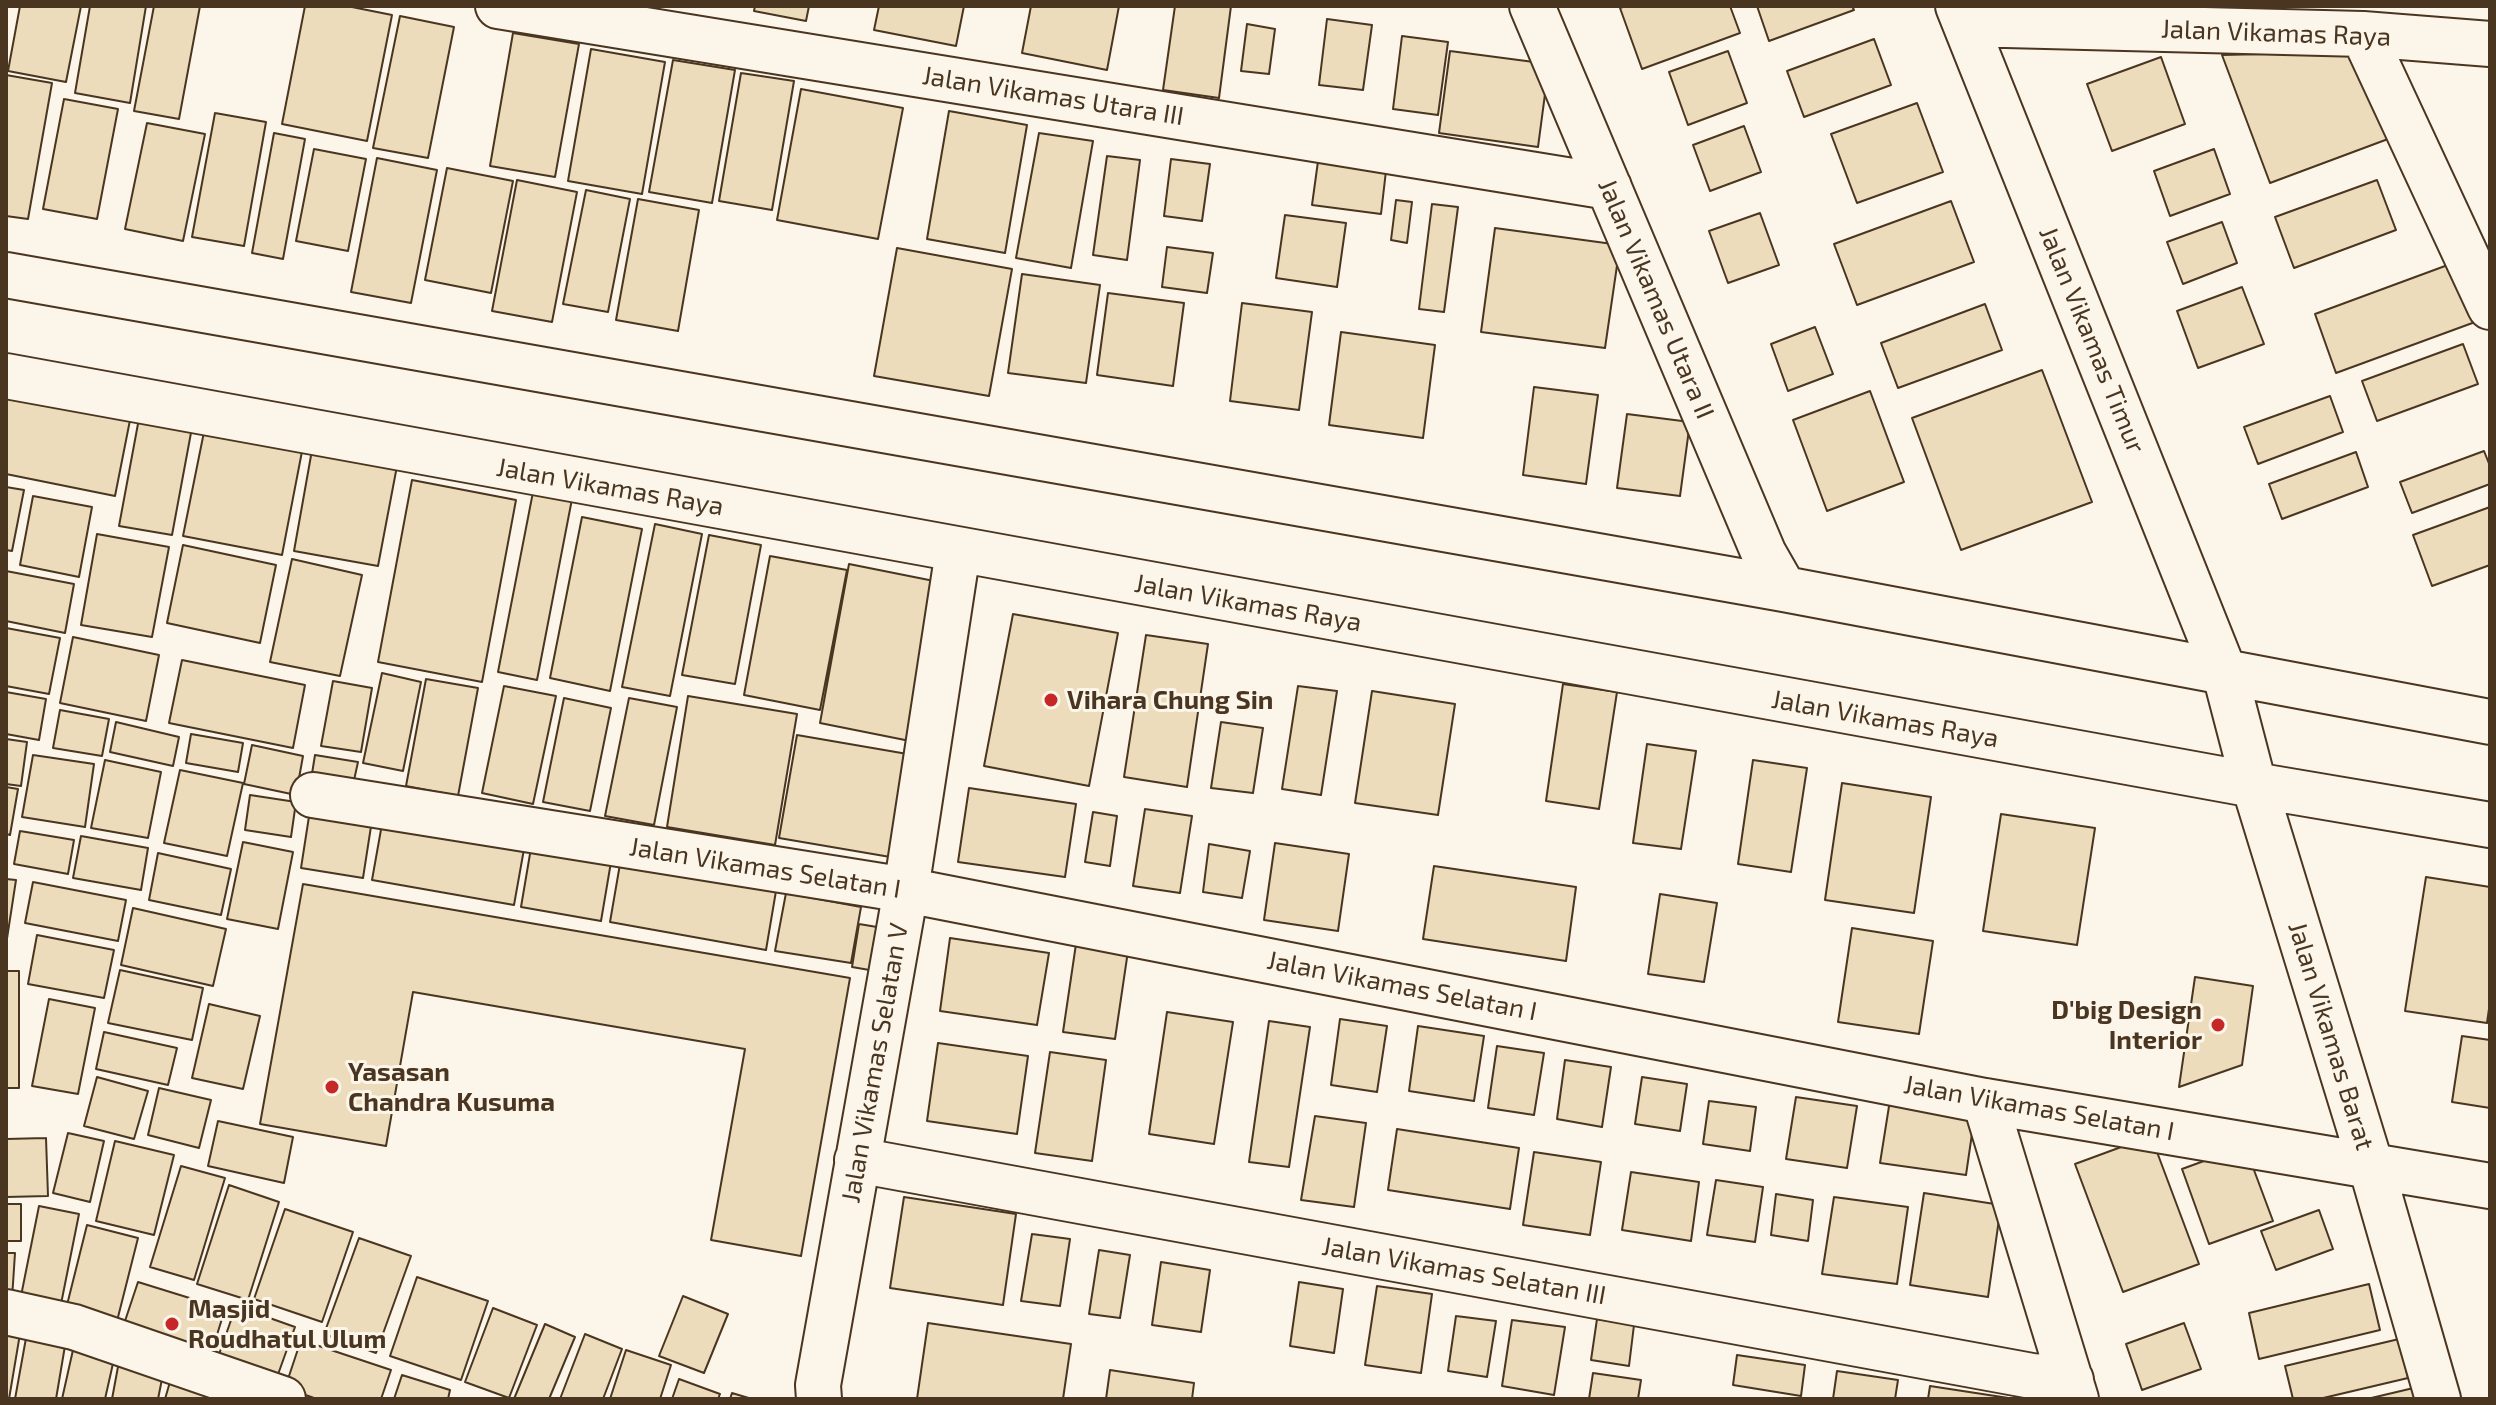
<!DOCTYPE html>
<html>
<head>
<meta charset="utf-8">
<style>
  body { margin:0 }
  #map { position:relative; width:2496px; height:1405px; overflow:hidden; background:#fbf6e9; font-family:"Exo 2",sans-serif }
  canvas { display:block }
  .frame { position:absolute; inset:0; border:8px solid #4a3520; pointer-events:none }
</style>
</head>
<body>
<div id="map">
<canvas width="2496" height="1405"></canvas>
<div class="frame"></div>
</div>
<script>
const c = document.querySelector('canvas').getContext('2d');
c.lineJoin = 'round';
function fillPath(path, color) {
  c.fillStyle = color;
  c.fill(path, 'evenodd');
}
function shape(rows) {
  const path = new Path2D();
  for (const r of rows) {
    path.moveTo(r[0], r[1]);
    for (let i = 2; i < r.length; i += 2) path.lineTo(r[i], r[i + 1]);
  }
  return path;
}
function stroke(path, color, width, dash) {
  c.strokeStyle = color;
  c.lineWidth = width;
  c.lineCap = dash ? 'butt' : 'round';
  c.setLineDash(dash || []);
  c.stroke(path);
}
function write(font, color, halo, rows, align = 'center') {
  c.font = font + ' "Exo 2",sans-serif';
  c.lineWidth = 6;
  c.setLineDash([]);
  c.textBaseline = 'middle';
  c.strokeStyle = halo;
  c.fillStyle = color;
  for (const [text, x, y, turn = 0] of rows) {
    c.save();
    c.translate(x, y);
    c.rotate((+turn || 0) * Math.PI / 180);
    c.textAlign = isNaN(turn) ? turn : align;
    if (halo) c.strokeText(text, 0, 0);
    c.fillText(text, 0, 0);
    c.restore();
  }
}
const building = shape([
  [20,6,81,6,66,82,8,71,20,6],
  [90,6,146,6,130,103,75,93,90,6],
  [154,6,200,6,179,119,134,111,154,6],
  [305,6,347,6,392,15,367,141,282,124,305,6],
  [755,6,809,6,806,21,754,11,755,6],
  [879,6,964,6,956,46,874,30,879,6],
  [1031,6,1119,6,1107,70,1022,53,1031,6],
  [1175,6,1231,6,1219,98,1163,90,1175,6],
  [1626,6,1730,6,1740,33,1642,69,1620,8,1626,6],
  [1757,6,1852,6,1854,10,1769,41,1757,6],
  [400,16,454,27,428,158,373,148,400,16],
  [1327,19,1372,25,1363,90,1319,85,1327,19],
  [1247,24,1275,29,1269,74,1241,71,1247,24],
  [513,33,579,44,555,177,490,166,513,33],
  [1402,36,1448,42,1438,115,1393,109,1402,36],
  [1874,39,1891,85,1804,117,1787,71,1874,39],
  [591,49,665,62,642,194,568,181,591,49],
  [1450,51,1549,64,1538,147,1439,133,1450,51],
  [1728,51,1747,103,1688,125,1669,72,1728,51],
  [2351,52,2388,139,2270,183,2222,55,2351,52],
  [2161,57,2185,124,2112,151,2087,84,2161,57],
  [673,60,735,70,712,203,649,192,673,60],
  [741,73,794,81,772,210,719,201,741,73],
  [6,75,52,83,28,219,6,216,6,75],
  [801,89,903,108,878,239,777,220,801,89],
  [64,99,118,109,97,219,43,209,64,99],
  [1917,103,1943,172,1857,203,1831,134,1917,103],
  [949,111,1027,125,1005,253,927,239,949,111],
  [215,113,266,122,244,246,192,237,215,113],
  [147,123,205,134,183,241,125,229,147,123],
  [1744,126,1761,172,1710,191,1693,145,1744,126],
  [274,133,305,139,283,259,252,253,274,133],
  [1039,133,1093,141,1071,268,1016,258,1039,133],
  [314,149,366,159,348,251,296,241,314,149],
  [2214,149,2230,194,2170,216,2154,171,2214,149],
  [1319,154,1387,162,1381,214,1312,205,1319,154],
  [1107,156,1140,160,1127,260,1093,255,1107,156],
  [377,158,437,170,411,303,351,292,377,158],
  [1171,159,1210,164,1202,221,1164,216,1171,159],
  [447,168,513,181,491,293,425,280,447,168],
  [517,180,577,192,552,322,492,311,517,180],
  [2377,180,2396,230,2294,268,2275,217,2377,180],
  [586,190,630,199,608,312,563,304,586,190],
  [638,199,699,210,678,331,616,320,638,199],
  [1396,200,1412,202,1407,243,1391,240,1396,200],
  [1951,201,1974,262,1857,305,1834,244,1951,201],
  [1432,204,1458,207,1444,312,1419,309,1432,204],
  [1760,213,1779,265,1728,283,1709,231,1760,213],
  [1285,215,1346,223,1337,287,1276,278,1285,215],
  [2222,222,2237,263,2183,284,2167,242,2222,222],
  [1495,228,1620,245,1605,348,1481,332,1495,228],
  [1167,247,1213,253,1207,293,1162,287,1167,247],
  [897,248,1012,269,989,396,874,376,897,248],
  [2464,259,2486,318,2336,373,2315,314,2464,259],
  [1022,274,1100,285,1086,383,1008,373,1022,274],
  [2242,287,2264,344,2198,368,2177,311,2242,287],
  [1108,293,1184,303,1173,386,1097,375,1108,293],
  [1242,303,1312,312,1299,410,1230,401,1242,303],
  [1985,304,2002,350,1898,388,1881,343,1985,304],
  [1815,327,1833,374,1788,391,1771,344,1815,327],
  [1341,332,1435,345,1423,438,1329,425,1341,332],
  [2463,344,2478,384,2377,421,2362,381,2463,344],
  [2042,370,2092,502,1961,550,1912,418,2042,370],
  [1534,387,1598,395,1586,484,1523,475,1534,387],
  [6,390,131,415,115,496,6,474,6,390],
  [1870,391,1904,482,1827,511,1793,420,1870,391],
  [2330,396,2343,432,2258,464,2244,427,2330,396],
  [140,413,193,422,172,535,119,526,140,413],
  [1627,414,1690,422,1680,496,1617,488,1627,414],
  [206,422,304,441,282,555,183,536,206,422],
  [312,450,397,466,378,566,294,551,312,450],
  [2484,451,2490,466,2490,484,2412,513,2400,482,2484,451],
  [2356,452,2368,487,2282,519,2269,484,2356,452],
  [412,480,516,500,482,682,378,662,412,480],
  [6,487,24,490,12,551,6,550,6,487],
  [533,492,572,499,537,680,498,672,533,492],
  [33,496,92,507,79,577,20,565,33,496],
  [2490,507,2490,565,2432,586,2413,535,2490,507],
  [582,517,642,529,610,691,550,678,582,517],
  [655,524,702,534,670,696,622,687,655,524],
  [97,534,169,547,152,637,81,625,97,534],
  [709,535,761,545,735,684,682,675,709,535],
  [183,545,276,565,260,643,167,623,183,545],
  [770,556,847,570,820,710,744,695,770,556],
  [292,559,362,575,340,676,270,662,292,559],
  [849,564,949,584,920,743,820,723,849,564],
  [6,571,74,584,65,633,6,621,6,571],
  [1013,614,1118,633,1089,786,984,766,1013,614],
  [6,628,60,638,49,694,6,686,6,628],
  [1146,635,1208,644,1187,787,1124,777,1146,635],
  [73,637,159,655,146,721,60,703,73,637],
  [182,660,305,685,293,748,169,723,182,660],
  [382,673,421,682,403,771,363,763,382,673],
  [426,679,478,688,458,796,406,786,426,679],
  [333,681,372,688,361,752,321,746,333,681],
  [1563,684,1617,692,1599,809,1546,801,1563,684],
  [504,686,556,696,533,804,482,793,504,686],
  [1298,686,1337,691,1321,795,1282,789,1298,686],
  [1372,691,1455,704,1438,815,1355,803,1372,691],
  [6,692,46,699,39,740,6,734,6,692],
  [688,696,797,714,775,845,667,827,688,696],
  [564,698,611,708,590,811,543,802,564,698],
  [629,698,677,707,654,825,605,816,629,698],
  [60,710,109,719,102,756,53,748,60,710],
  [116,722,179,737,173,766,110,752,116,722],
  [1221,722,1263,728,1253,793,1211,788,1221,722],
  [191,734,243,743,238,772,186,763,191,734],
  [797,735,919,756,902,859,779,838,797,735],
  [6,739,27,742,21,786,6,784,6,739],
  [1647,744,1696,751,1681,849,1633,843,1647,744],
  [252,745,303,756,296,795,244,784,252,745],
  [33,755,94,764,85,827,22,817,33,755],
  [315,755,358,762,351,794,310,786,315,755],
  [105,760,161,772,148,838,91,828,105,760],
  [1753,760,1807,768,1791,872,1738,864,1753,760],
  [180,770,243,783,227,856,164,843,180,770],
  [1842,783,1931,797,1914,913,1825,900,1842,783],
  [6,787,18,789,10,835,6,834,6,787],
  [969,788,1076,804,1065,877,958,862,969,788],
  [250,795,296,802,291,837,245,830,250,795],
  [1145,809,1192,816,1180,893,1133,886,1145,809],
  [310,810,372,820,363,878,301,868,310,810],
  [1093,812,1117,816,1110,866,1085,862,1093,812],
  [2001,814,2095,828,2077,945,1983,931,2001,814],
  [382,824,524,849,514,905,372,880,382,824],
  [20,831,74,840,68,874,14,864,20,831],
  [81,836,148,848,141,890,73,878,81,836],
  [243,842,293,852,278,929,227,919,243,842],
  [1275,843,1349,854,1338,931,1264,920,1275,843],
  [1209,844,1250,851,1242,898,1203,892,1209,844],
  [531,848,611,862,601,921,521,907,531,848],
  [158,853,231,869,221,915,149,900,158,853],
  [620,864,776,891,766,950,610,922,620,864],
  [1434,866,1576,887,1566,961,1423,939,1434,866],
  [2426,877,2490,887,2490,1002,2487,1023,2405,1011,2426,877],
  [6,879,16,880,6,945,6,879],
  [33,882,126,900,118,941,25,923,33,882],
  [303,884,850,978,801,1256,711,1240,745,1049,413,992,386,1146,260,1124,303,884],
  [786,893,861,907,851,963,775,951,786,893],
  [1660,894,1717,903,1704,982,1648,974,1660,894],
  [133,908,226,929,213,986,121,965,133,908],
  [859,924,895,930,887,973,852,967,859,924],
  [1852,928,1933,941,1919,1034,1838,1022,1852,928],
  [37,935,114,950,104,998,28,984,37,935],
  [950,938,1049,953,1037,1025,940,1011,950,938],
  [1076,944,1128,951,1115,1039,1063,1032,1076,944],
  [120,970,203,988,192,1040,108,1023,120,970],
  [6,971,19,971,19,1088,6,1088,6,971],
  [2195,977,2253,986,2242,1065,2179,1087,2195,977],
  [49,999,95,1008,78,1094,32,1086,49,999],
  [209,1004,260,1016,243,1089,192,1078,209,1004],
  [1167,1012,1233,1022,1214,1144,1149,1134,1167,1012],
  [1340,1019,1387,1026,1377,1092,1331,1085,1340,1019],
  [1269,1021,1310,1027,1289,1167,1249,1162,1269,1021],
  [1418,1026,1484,1036,1474,1101,1409,1091,1418,1026],
  [104,1032,177,1048,168,1085,96,1069,104,1032],
  [2462,1036,2490,1040,2490,1108,2452,1102,2462,1036],
  [938,1043,1028,1056,1017,1134,927,1121,938,1043],
  [1497,1046,1544,1053,1534,1115,1488,1108,1497,1046],
  [1050,1052,1106,1060,1092,1161,1035,1153,1050,1052],
  [1565,1060,1611,1067,1602,1127,1557,1119,1565,1060],
  [97,1077,148,1091,134,1139,84,1126,97,1077],
  [1642,1077,1687,1084,1680,1131,1635,1124,1642,1077],
  [159,1088,211,1100,199,1148,148,1135,159,1088],
  [1796,1097,1857,1106,1847,1168,1786,1159,1796,1097],
  [1890,1100,1975,1113,1966,1175,1880,1163,1890,1100],
  [1709,1101,1756,1107,1750,1151,1703,1144,1709,1101],
  [1315,1116,1366,1123,1354,1207,1301,1200,1315,1116],
  [218,1121,293,1137,284,1183,208,1166,218,1121],
  [1397,1129,1519,1148,1510,1209,1388,1190,1397,1129],
  [68,1133,104,1141,90,1202,53,1193,68,1133],
  [2151,1136,2199,1264,2123,1292,2075,1164,2151,1136],
  [46,1138,48,1196,6,1197,6,1139,46,1138],
  [115,1141,174,1155,154,1235,96,1221,115,1141],
  [2245,1146,2273,1221,2209,1244,2182,1169,2245,1146],
  [1534,1152,1601,1162,1590,1235,1523,1225,1534,1152],
  [181,1166,225,1178,194,1280,150,1267,181,1166],
  [1631,1172,1699,1182,1691,1241,1622,1230,1631,1172],
  [1716,1180,1763,1187,1755,1242,1707,1235,1716,1180],
  [229,1185,279,1202,248,1300,197,1284,229,1185],
  [1924,1193,2001,1205,1988,1297,1910,1285,1924,1193],
  [1776,1194,1813,1200,1808,1241,1771,1235,1776,1194],
  [904,1197,1016,1214,1003,1305,890,1288,904,1197],
  [1834,1197,1908,1207,1897,1284,1822,1274,1834,1197],
  [6,1204,21,1204,21,1241,6,1241,6,1204],
  [39,1206,79,1214,59,1314,19,1306,39,1206],
  [285,1209,353,1232,322,1322,254,1299,285,1209],
  [2319,1210,2333,1249,2276,1270,2261,1231,2319,1210],
  [87,1225,138,1238,115,1329,64,1317,87,1225],
  [1032,1234,1070,1239,1060,1306,1021,1301,1032,1234],
  [359,1238,411,1256,376,1353,324,1334,359,1238],
  [1099,1250,1130,1255,1120,1318,1089,1314,1099,1250],
  [6,1253,15,1253,12,1299,6,1298,6,1253],
  [1161,1262,1210,1270,1201,1332,1152,1325,1161,1262],
  [417,1277,488,1301,461,1380,390,1356,417,1277],
  [138,1282,225,1309,207,1367,119,1339,138,1282],
  [1299,1282,1343,1289,1334,1353,1290,1346,1299,1282],
  [2369,1284,2380,1330,2259,1359,2249,1313,2369,1284],
  [1377,1286,1432,1294,1421,1373,1365,1365,1377,1286],
  [683,1296,728,1314,704,1373,659,1356,683,1296],
  [236,1306,295,1327,276,1380,217,1360,236,1306],
  [493,1308,537,1325,509,1398,465,1382,493,1308],
  [1456,1316,1496,1321,1487,1377,1448,1371,1456,1316],
  [1597,1319,1634,1325,1629,1366,1591,1360,1597,1319],
  [6,1320,22,1322,9,1399,6,1399,6,1320],
  [1512,1320,1565,1327,1554,1395,1502,1386,1512,1320],
  [928,1323,1071,1344,1063,1399,917,1399,928,1323],
  [2184,1323,2201,1369,2142,1390,2126,1344,2184,1323],
  [545,1324,575,1337,549,1399,514,1399,545,1324],
  [28,1327,67,1334,56,1399,15,1399,28,1327],
  [585,1334,622,1349,603,1399,560,1399,585,1334],
  [2399,1339,2408,1378,2319,1399,2293,1399,2285,1366,2399,1339],
  [301,1340,391,1370,381,1399,317,1399,285,1388,301,1340],
  [75,1341,116,1350,105,1399,62,1399,75,1341],
  [626,1350,671,1365,660,1399,610,1399,626,1350],
  [1737,1355,1805,1365,1801,1396,1733,1385,1737,1355],
  [120,1356,165,1364,158,1399,112,1399,120,1356],
  [1110,1370,1194,1383,1192,1399,1106,1399,1110,1370],
  [1837,1371,1898,1380,1895,1399,1833,1399,1837,1371],
  [1593,1373,1641,1380,1638,1399,1589,1399,1593,1373],
  [172,1375,237,1399,165,1399,172,1375],
  [402,1375,450,1390,448,1399,394,1399,402,1375],
  [679,1379,720,1394,718,1399,672,1399,679,1379],
  [1930,1386,2015,1399,1928,1399,1930,1386],
  [2422,1386,2425,1399,2367,1399,2422,1386],
  [732,1393,752,1399,730,1399,732,1393]
]);
const minor = shape([
  [498,6,1609,187],
  [1532,6,1764,554,1784,589],
  [1958,6,2225,674,2254,785,2371,1166,2438,1399],
  [1966,24,2363,34,2490,44],
  [2363,34,2490,307],
  [6,275,1784,589,2490,722],
  [6,376,2254,785,2490,825],
  [313,795,906,890,1985,1101,2490,1186],
  [1985,1101,2076,1399],
  [857,1160,2032,1376,2071,1380],
  [6,1312,74,1327,283,1399],
  [819,1399,818,1385,906,890,958,551]
]);
const markers = [
  [1051,700,8,"#c62828"],
  [2218,1025,8,"#c62828"],
  [332,1087,8,"#c62828"],
  [172,1324,8,"#c62828"]
];
const streetNames = [
  ["Jalan Vikamas Raya",2276,33,2],
  ["Jalan Vikamas Utara III",1053,96,9],
  ["Jalan Vikamas Utara II",1656,299,67],
  ["Jalan Vikamas Timur",2092,340,68],
  ["Jalan Vikamas Raya",610,487,10],
  ["Jalan Vikamas Raya",1248,603,10],
  ["Jalan Vikamas Raya",1885,719,10],
  ["Jalan Vikamas Selatan I",765,868,9],
  ["Jalan Vikamas Selatan I",1402,986,11],
  ["Jalan Vikamas Barat",2331,1036,73],
  ["Jalan Vikamas Selatan V",875,1063,-80],
  ["Jalan Vikamas Selatan I",2039,1108,10],
  ["Jalan Vikamas Selatan III",1464,1271,10]
];
const poiNames = [
  ["Vihara Chung Sin",1067,700],
  ["D'big Design",2202,1010,"right"],
  ["Interior",2202,1040,"right"],
  ["Yasasan",348,1072],
  ["Chandra Kusuma",348,1102],
  ["Masjid",188,1309],
  ["Roudhatul Ulum",188,1339]
];
fillPath(building, '#ecdcbc');
stroke(building, '#4a3520', 2);
stroke(minor, '#4a3520', 48);
stroke(minor, '#fbf6e9', 44);
for (const [x, y, r, color] of markers) {
  const dot = new Path2D();
  dot.arc(x, y, r, 0, 2 * Math.PI);
  c.fillStyle = color;
  c.fill(dot);
  stroke(dot, '#fbf6e9', 3);
}
write('26px', '#4a3520', '#fbf6e9', streetNames);
write('bold 26px', '#4a3520', '#fbf6e9', poiNames, 'left');
</script>
</body>
</html>
